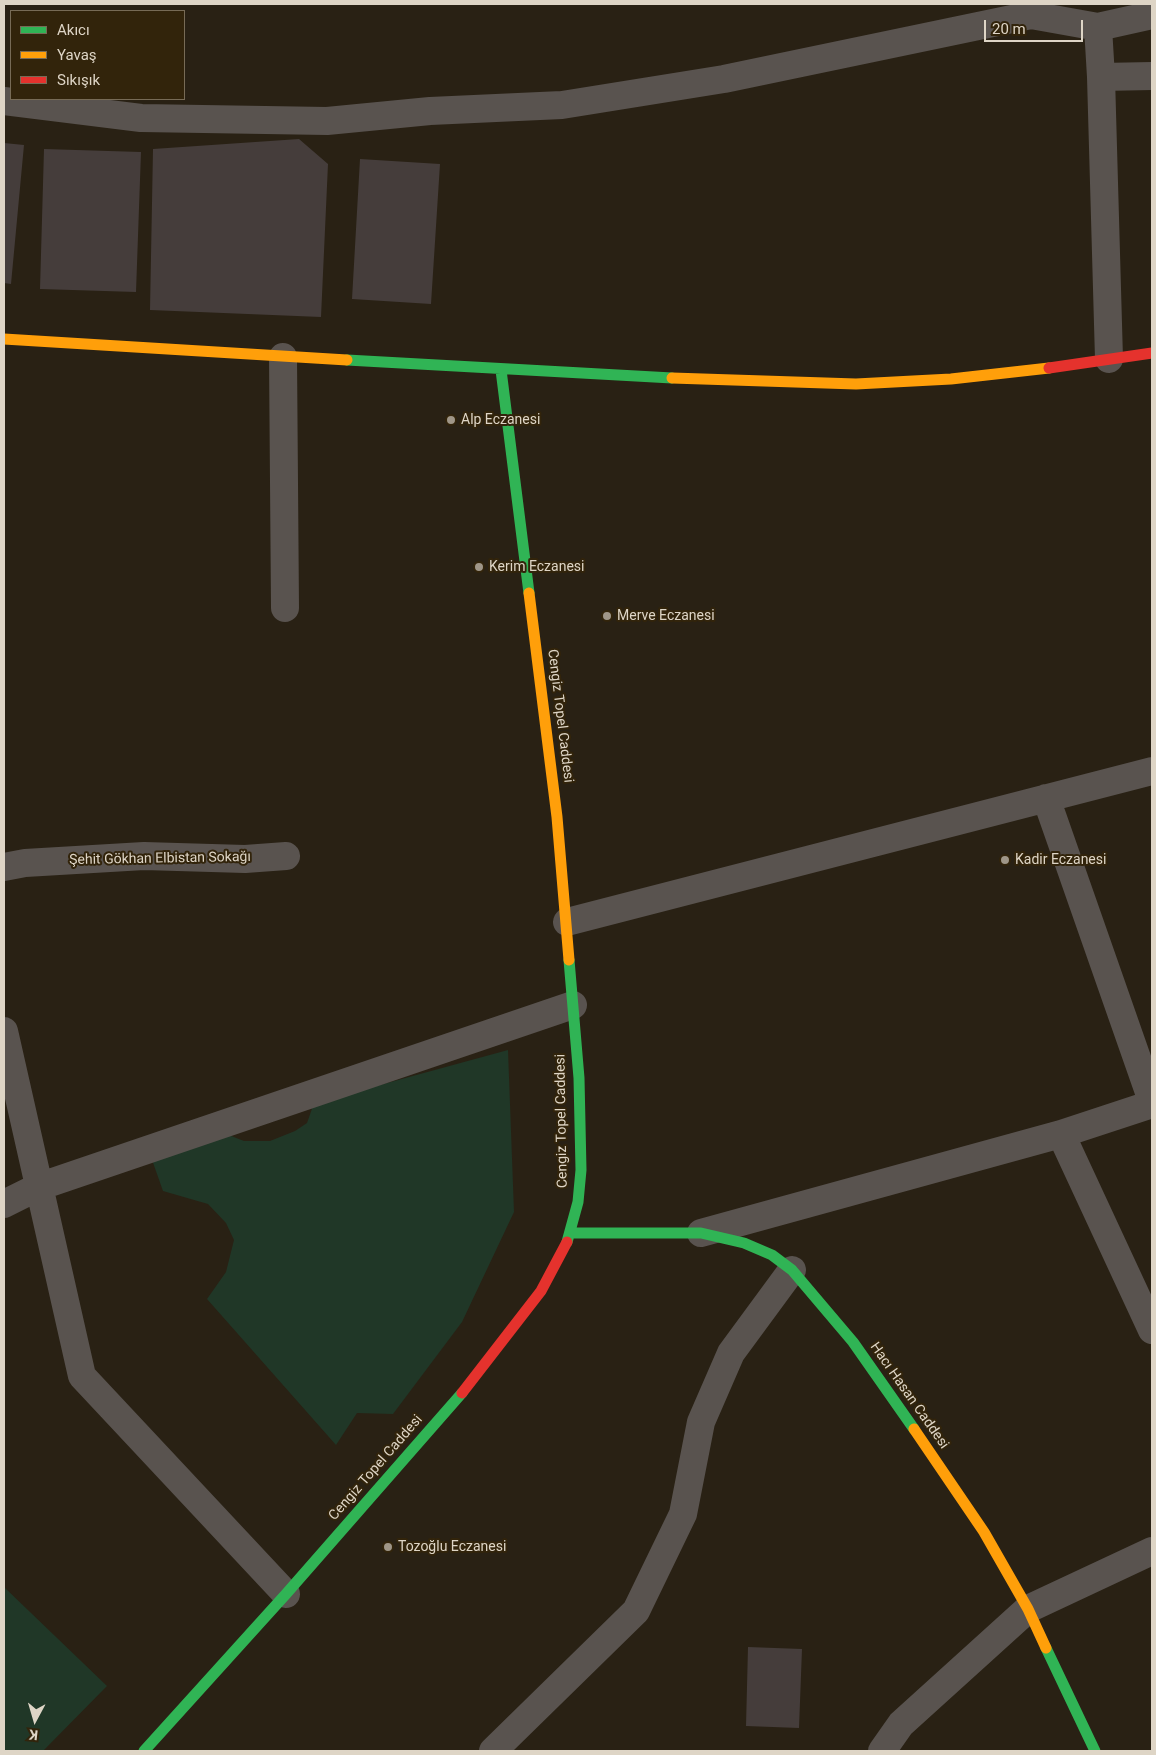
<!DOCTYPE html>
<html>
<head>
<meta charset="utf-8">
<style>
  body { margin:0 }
  #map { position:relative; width:1156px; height:1755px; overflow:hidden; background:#292114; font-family:Roboto,sans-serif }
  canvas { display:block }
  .frame { position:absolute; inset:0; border:5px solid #ded5c6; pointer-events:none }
  .legend { position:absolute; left:10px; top:10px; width:175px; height:90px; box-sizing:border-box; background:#32240b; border:1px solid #776b56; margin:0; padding:6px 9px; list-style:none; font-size:15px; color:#ded5c6 }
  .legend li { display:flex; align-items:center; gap:10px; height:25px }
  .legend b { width:25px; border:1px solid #776b56 }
  .north { position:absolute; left:10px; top:1695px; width:50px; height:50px; -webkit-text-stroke:4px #32240b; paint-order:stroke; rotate:186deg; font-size:14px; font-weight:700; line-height:20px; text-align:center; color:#ded5c6 }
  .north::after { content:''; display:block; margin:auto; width:18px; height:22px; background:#ded5c6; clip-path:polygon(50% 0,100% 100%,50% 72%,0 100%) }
  .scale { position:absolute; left:984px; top:20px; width:99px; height:22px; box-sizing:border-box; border:2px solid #ded5c6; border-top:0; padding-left:6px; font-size:15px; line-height:18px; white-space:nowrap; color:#ded5c6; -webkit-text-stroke:4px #32240b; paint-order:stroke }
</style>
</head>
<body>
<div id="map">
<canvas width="1156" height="1755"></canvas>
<div class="frame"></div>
<ul class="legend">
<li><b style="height:6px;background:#30b455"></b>Akıcı</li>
<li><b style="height:6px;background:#ff9f0a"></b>Yavaş</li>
<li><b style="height:6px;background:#e5322d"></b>Sıkışık</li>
</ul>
<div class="north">K</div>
<div class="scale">20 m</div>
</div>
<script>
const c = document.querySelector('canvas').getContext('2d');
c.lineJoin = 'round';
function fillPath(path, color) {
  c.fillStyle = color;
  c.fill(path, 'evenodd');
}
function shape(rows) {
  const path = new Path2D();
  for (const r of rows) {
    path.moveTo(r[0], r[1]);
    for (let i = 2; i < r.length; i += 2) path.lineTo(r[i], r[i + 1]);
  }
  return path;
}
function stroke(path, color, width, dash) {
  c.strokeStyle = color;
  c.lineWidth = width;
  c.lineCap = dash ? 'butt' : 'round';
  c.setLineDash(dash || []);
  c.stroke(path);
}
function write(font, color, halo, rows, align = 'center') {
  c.font = font + ' Roboto,sans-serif';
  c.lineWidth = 4;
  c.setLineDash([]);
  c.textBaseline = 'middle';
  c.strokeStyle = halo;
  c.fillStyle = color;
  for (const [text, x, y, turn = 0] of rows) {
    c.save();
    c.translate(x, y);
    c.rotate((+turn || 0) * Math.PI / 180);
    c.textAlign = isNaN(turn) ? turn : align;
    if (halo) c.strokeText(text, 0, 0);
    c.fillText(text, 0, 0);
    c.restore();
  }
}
const green = shape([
  [508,1050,514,1212,462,1322,393,1414,357,1413,336,1445,207,1299,226,1272,234,1240,226,1223,208,1204,163,1191,151,1157,221,1132,244,1141,270,1141,295,1131,307,1123,314,1103],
  [4,1587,107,1686,43,1751,4,1751]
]);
const building = shape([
  [299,139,328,164,321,317,150,310,153,149],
  [4,143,24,145,11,284,4,283],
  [44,149,141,152,136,292,40,289],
  [360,159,440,164,431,304,352,299],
  [748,1647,802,1649,799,1728,746,1726]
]);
const street = shape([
  [1098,27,1101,77,1109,359],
  [1101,77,1152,76],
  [4,101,141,118,327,121,430,111,562,105,724,79,1031,15,1098,27,1152,15],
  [283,357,285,608],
  [1046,798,1152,1101],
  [4,867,25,863,144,856,245,859,286,856],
  [567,922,1152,771],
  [4,1031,82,1376,286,1594],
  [1061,1134,1152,1330],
  [4,1204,38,1187,573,1005],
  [701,1233,1061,1134,1152,1104],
  [493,1751,636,1611,683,1514,701,1422,731,1353,792,1270],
  [882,1751,901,1724,1028,1609,1152,1551]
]);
const fast = shape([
  [347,360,672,378],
  [501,370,529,593],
  [571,1233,701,1233,744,1243,772,1255,792,1270,853,1342,914,1429],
  [567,1242,578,1202,581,1170,579,1078,569,960],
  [1046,1648,1095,1751],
  [144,1751,286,1594,462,1393]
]);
const slow = shape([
  [4,339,347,360],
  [672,378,856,384,951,379,1049,368],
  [529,593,557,817,569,960],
  [914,1429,984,1532,1028,1609,1046,1648]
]);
const jam = shape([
  [1049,368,1152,353],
  [462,1393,541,1291,567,1242]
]);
const markers = [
  [451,420,5,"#9f9688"],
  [479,567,5,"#9f9688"],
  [607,616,5,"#9f9688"],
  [1005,860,5,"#9f9688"],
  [388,1547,5,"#9f9688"]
];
const poiNames = [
  ["Alp Eczanesi",461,420],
  ["Kerim Eczanesi",489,567],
  ["Merve Eczanesi",617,616],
  ["Kadir Eczanesi",1015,860],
  ["Tozoğlu Eczanesi",398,1547]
];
const streetNames = [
  ["Cengiz Topel Caddesi",560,716,83],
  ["Şehit Gökhan Elbistan Sokağı",160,859,-1],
  ["Cengiz Topel Caddesi",562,1121,-91],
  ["Hacı Hasan Caddesi",909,1396,55],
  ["Cengiz Topel Caddesi",376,1468,-49]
];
fillPath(green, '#203727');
fillPath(building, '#453d3b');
stroke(street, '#59534f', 28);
stroke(fast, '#30b455', 11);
stroke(slow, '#ff9f0a', 11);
stroke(jam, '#e5322d', 11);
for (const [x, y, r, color] of markers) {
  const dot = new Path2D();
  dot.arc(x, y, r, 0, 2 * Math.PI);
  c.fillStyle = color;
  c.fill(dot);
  stroke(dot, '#32240b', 2);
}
write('14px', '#ded5c6', '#32240b', poiNames, 'left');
write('14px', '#ded5c6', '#32240b', streetNames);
</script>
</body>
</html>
